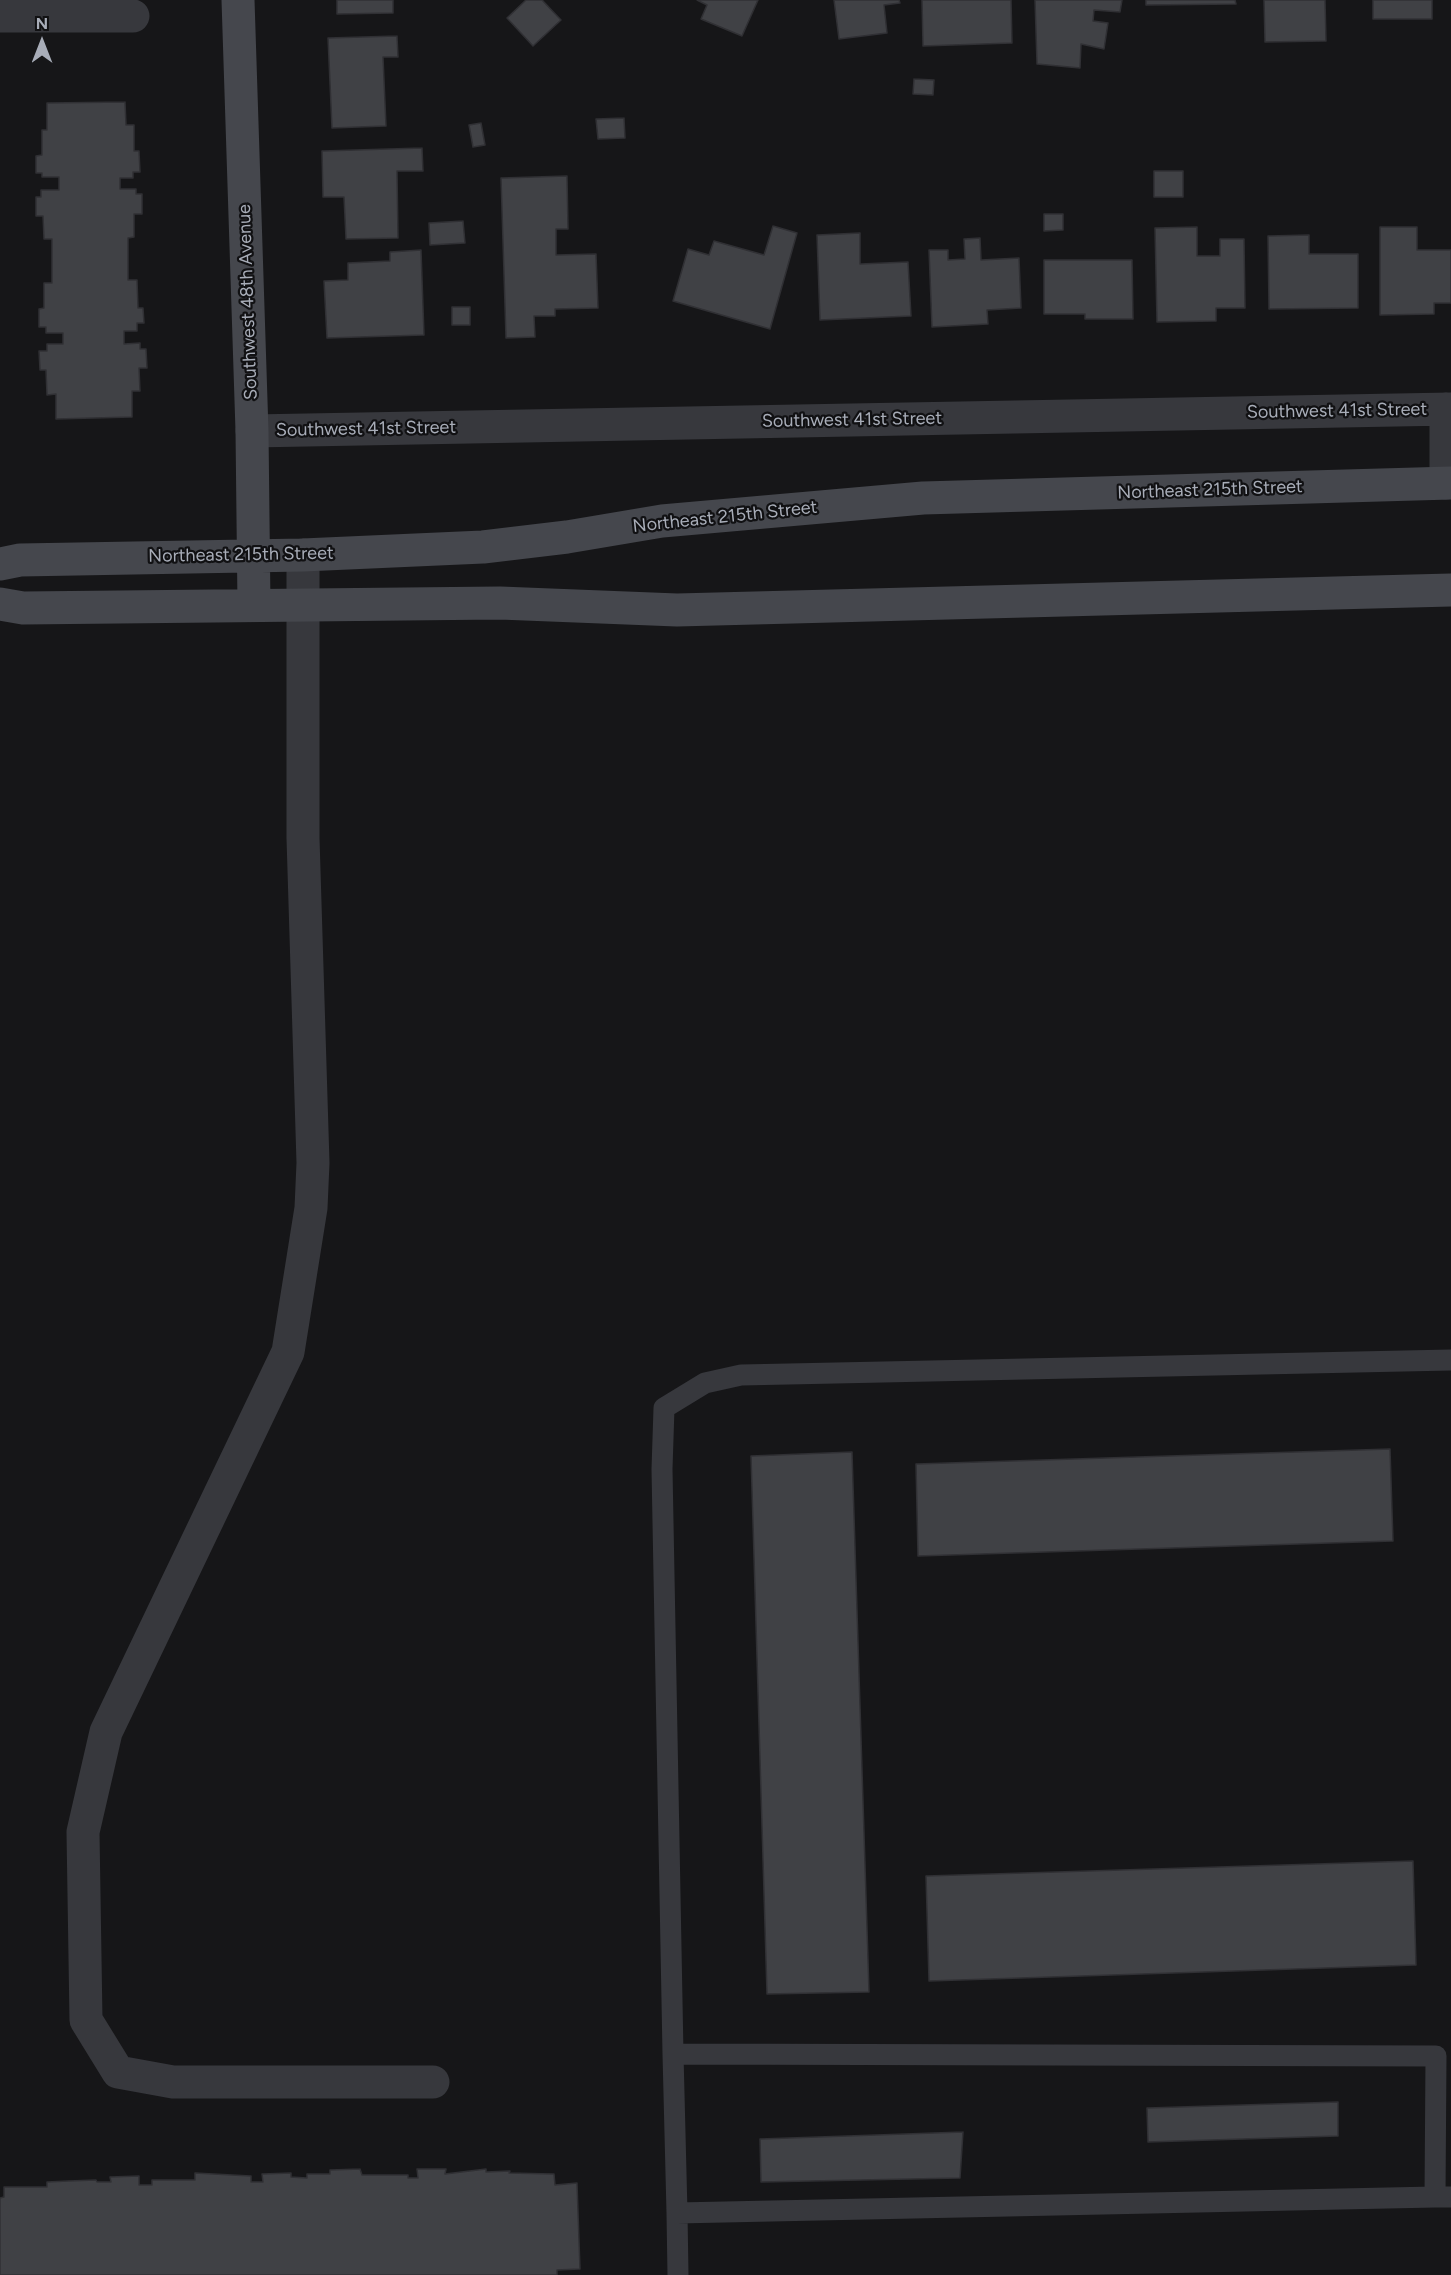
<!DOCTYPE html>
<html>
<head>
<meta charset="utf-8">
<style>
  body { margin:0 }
  #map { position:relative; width:1451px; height:2275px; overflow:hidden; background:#161618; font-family:Figtree,sans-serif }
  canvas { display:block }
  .north { position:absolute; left:12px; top:12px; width:60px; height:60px; -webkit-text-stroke:4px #111113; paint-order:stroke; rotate:0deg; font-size:16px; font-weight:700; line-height:24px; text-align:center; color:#a8adb8 }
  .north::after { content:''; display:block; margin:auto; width:21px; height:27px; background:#a8adb8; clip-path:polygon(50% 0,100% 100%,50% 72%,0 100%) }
</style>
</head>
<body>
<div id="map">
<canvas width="1451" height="2275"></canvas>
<div class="north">N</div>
</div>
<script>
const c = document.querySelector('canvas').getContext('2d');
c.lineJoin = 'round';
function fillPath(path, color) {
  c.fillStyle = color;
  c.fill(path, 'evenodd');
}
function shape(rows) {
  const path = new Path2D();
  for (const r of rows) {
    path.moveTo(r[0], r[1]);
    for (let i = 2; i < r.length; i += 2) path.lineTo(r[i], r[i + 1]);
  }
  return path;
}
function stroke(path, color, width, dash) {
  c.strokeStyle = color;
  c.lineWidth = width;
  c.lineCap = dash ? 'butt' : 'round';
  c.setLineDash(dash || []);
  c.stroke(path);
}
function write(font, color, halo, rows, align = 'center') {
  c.font = font + ' Figtree,sans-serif';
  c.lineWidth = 4.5;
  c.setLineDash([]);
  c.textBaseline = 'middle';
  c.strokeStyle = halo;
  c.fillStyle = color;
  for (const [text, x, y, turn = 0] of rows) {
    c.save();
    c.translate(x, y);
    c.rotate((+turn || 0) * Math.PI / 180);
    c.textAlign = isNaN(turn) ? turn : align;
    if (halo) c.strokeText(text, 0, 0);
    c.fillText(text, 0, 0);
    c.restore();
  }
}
const building = shape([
  [337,0,393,0,393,13,337,14,337,0],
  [526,0,542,0,561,20,533,46,507,18,526,0],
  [697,0,758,0,742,36,701,19,707,5,697,0],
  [834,0,899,0,900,3,884,5,887,33,839,39,834,0],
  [922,0,1011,0,1012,43,923,46,922,0],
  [1035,0,1122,0,1120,12,1094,10,1093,21,1108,23,1104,49,1081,44,1080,68,1037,64,1035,0],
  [1146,0,1235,0,1236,4,1146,5,1146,0],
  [1264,0,1325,0,1326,41,1265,42,1264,0],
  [1373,0,1432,0,1432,19,1373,19,1373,0],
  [397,36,398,57,383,57,386,126,332,128,328,38,397,36],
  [914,79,934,80,933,95,913,94,914,79],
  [125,102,126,125,134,125,134,151,139,151,140,172,133,172,133,178,120,178,120,189,136,189,136,194,142,194,142,214,134,214,134,237,128,238,128,280,137,280,138,308,143,308,144,323,137,323,137,331,124,331,124,344,140,343,140,349,146,349,147,368,139,368,140,391,132,391,132,417,56,419,56,394,47,395,46,370,40,370,39,351,47,351,47,344,63,344,63,333,46,333,46,327,39,327,39,309,44,308,44,283,52,283,52,239,44,239,43,216,36,216,36,197,41,197,41,190,59,190,59,177,42,177,42,173,36,173,36,156,42,155,42,130,47,130,47,103,125,102],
  [624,118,625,138,598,139,596,119,624,118],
  [481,123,485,145,473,147,469,125,481,123],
  [422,148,423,171,397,171,398,238,346,239,344,197,323,197,322,151,422,148],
  [1154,171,1183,171,1183,197,1154,197,1154,171],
  [567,176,568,229,556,229,556,255,596,254,598,308,555,309,555,316,534,316,535,337,506,338,501,178,567,176],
  [1044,214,1063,214,1063,230,1044,231,1044,214],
  [463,221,465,243,430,245,429,223,463,221],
  [773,226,797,233,770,329,673,301,688,249,709,255,714,241,764,255,773,226],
  [1197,227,1197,256,1220,256,1220,239,1244,239,1245,308,1216,308,1216,321,1157,322,1155,228,1197,227],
  [1380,227,1417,227,1417,250,1451,250,1451,303,1434,303,1434,314,1380,315,1380,227],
  [860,233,860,264,908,262,911,316,820,320,817,235,860,233],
  [1309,235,1309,254,1358,254,1358,308,1269,309,1268,236,1309,235],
  [980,238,981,260,1019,258,1021,308,987,310,988,324,932,327,929,250,948,250,948,260,965,259,964,239,980,238],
  [421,250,424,335,327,338,324,281,348,280,348,263,390,261,390,252,421,250],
  [1044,260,1132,260,1133,319,1085,319,1085,314,1044,314,1044,260],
  [452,307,470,307,470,325,452,325,452,307],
  [1390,1449,1393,1541,918,1556,916,1464,1390,1449],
  [852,1452,869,1992,767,1994,751,1456,852,1452],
  [1413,1861,1416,1965,929,1981,926,1876,1413,1861],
  [1338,2102,1338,2136,1148,2142,1147,2108,1338,2102],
  [963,2132,960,2178,761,2182,760,2139,963,2132],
  [360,2169,362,2175,408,2175,408,2178,418,2178,417,2169,446,2169,445,2174,486,2169,486,2172,510,2171,509,2173,554,2174,555,2185,577,2183,580,2269,557,2270,557,2275,0,2275,0,2198,4,2197,4,2187,47,2187,47,2182,68,2181,96,2180,97,2182,111,2182,110,2177,139,2176,139,2185,152,2185,152,2180,195,2180,195,2173,251,2176,251,2182,263,2182,262,2174,291,2173,291,2177,307,2178,307,2174,330,2174,330,2170,360,2169]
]);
const lane = shape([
  [1451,1360,741,1375,705,1383,664,1408,662,1469,673,2054,1436,2056,1435,2197,1451,2197],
  [673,2054,677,2213,1435,2197],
  [677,2213,678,2275]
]);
const street = shape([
  [0,16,133,16],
  [1446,409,1446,483],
  [252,431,1451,409],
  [303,555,303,838,313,1163,311,1208,288,1352,106,1732,83,1832,86,2020,118,2072,173,2082,433,2082]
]);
const secondary = shape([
  [238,0,252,431,254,605],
  [0,564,20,560,303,555,483,547,567,537,662,521,923,498,1451,483],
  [0,604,23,608,500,603,677,610,1451,590]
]);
const streetNames = [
  ["Southwest 48th Avenue",248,302,-92],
  ["Southwest 41st Street",1337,411,-1],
  ["Southwest 41st Street",852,420,-1],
  ["Southwest 41st Street",366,429,-1],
  ["Northeast 215th Street",1210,490,-2],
  ["Northeast 215th Street",725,517,-6],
  ["Northeast 215th Street",241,555,-1]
];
fillPath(building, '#404145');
stroke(building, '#303034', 1.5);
stroke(lane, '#37383d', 21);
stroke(street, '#37383d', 33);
stroke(secondary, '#45474d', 33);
write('18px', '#a8adb8', '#111113', streetNames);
</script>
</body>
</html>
